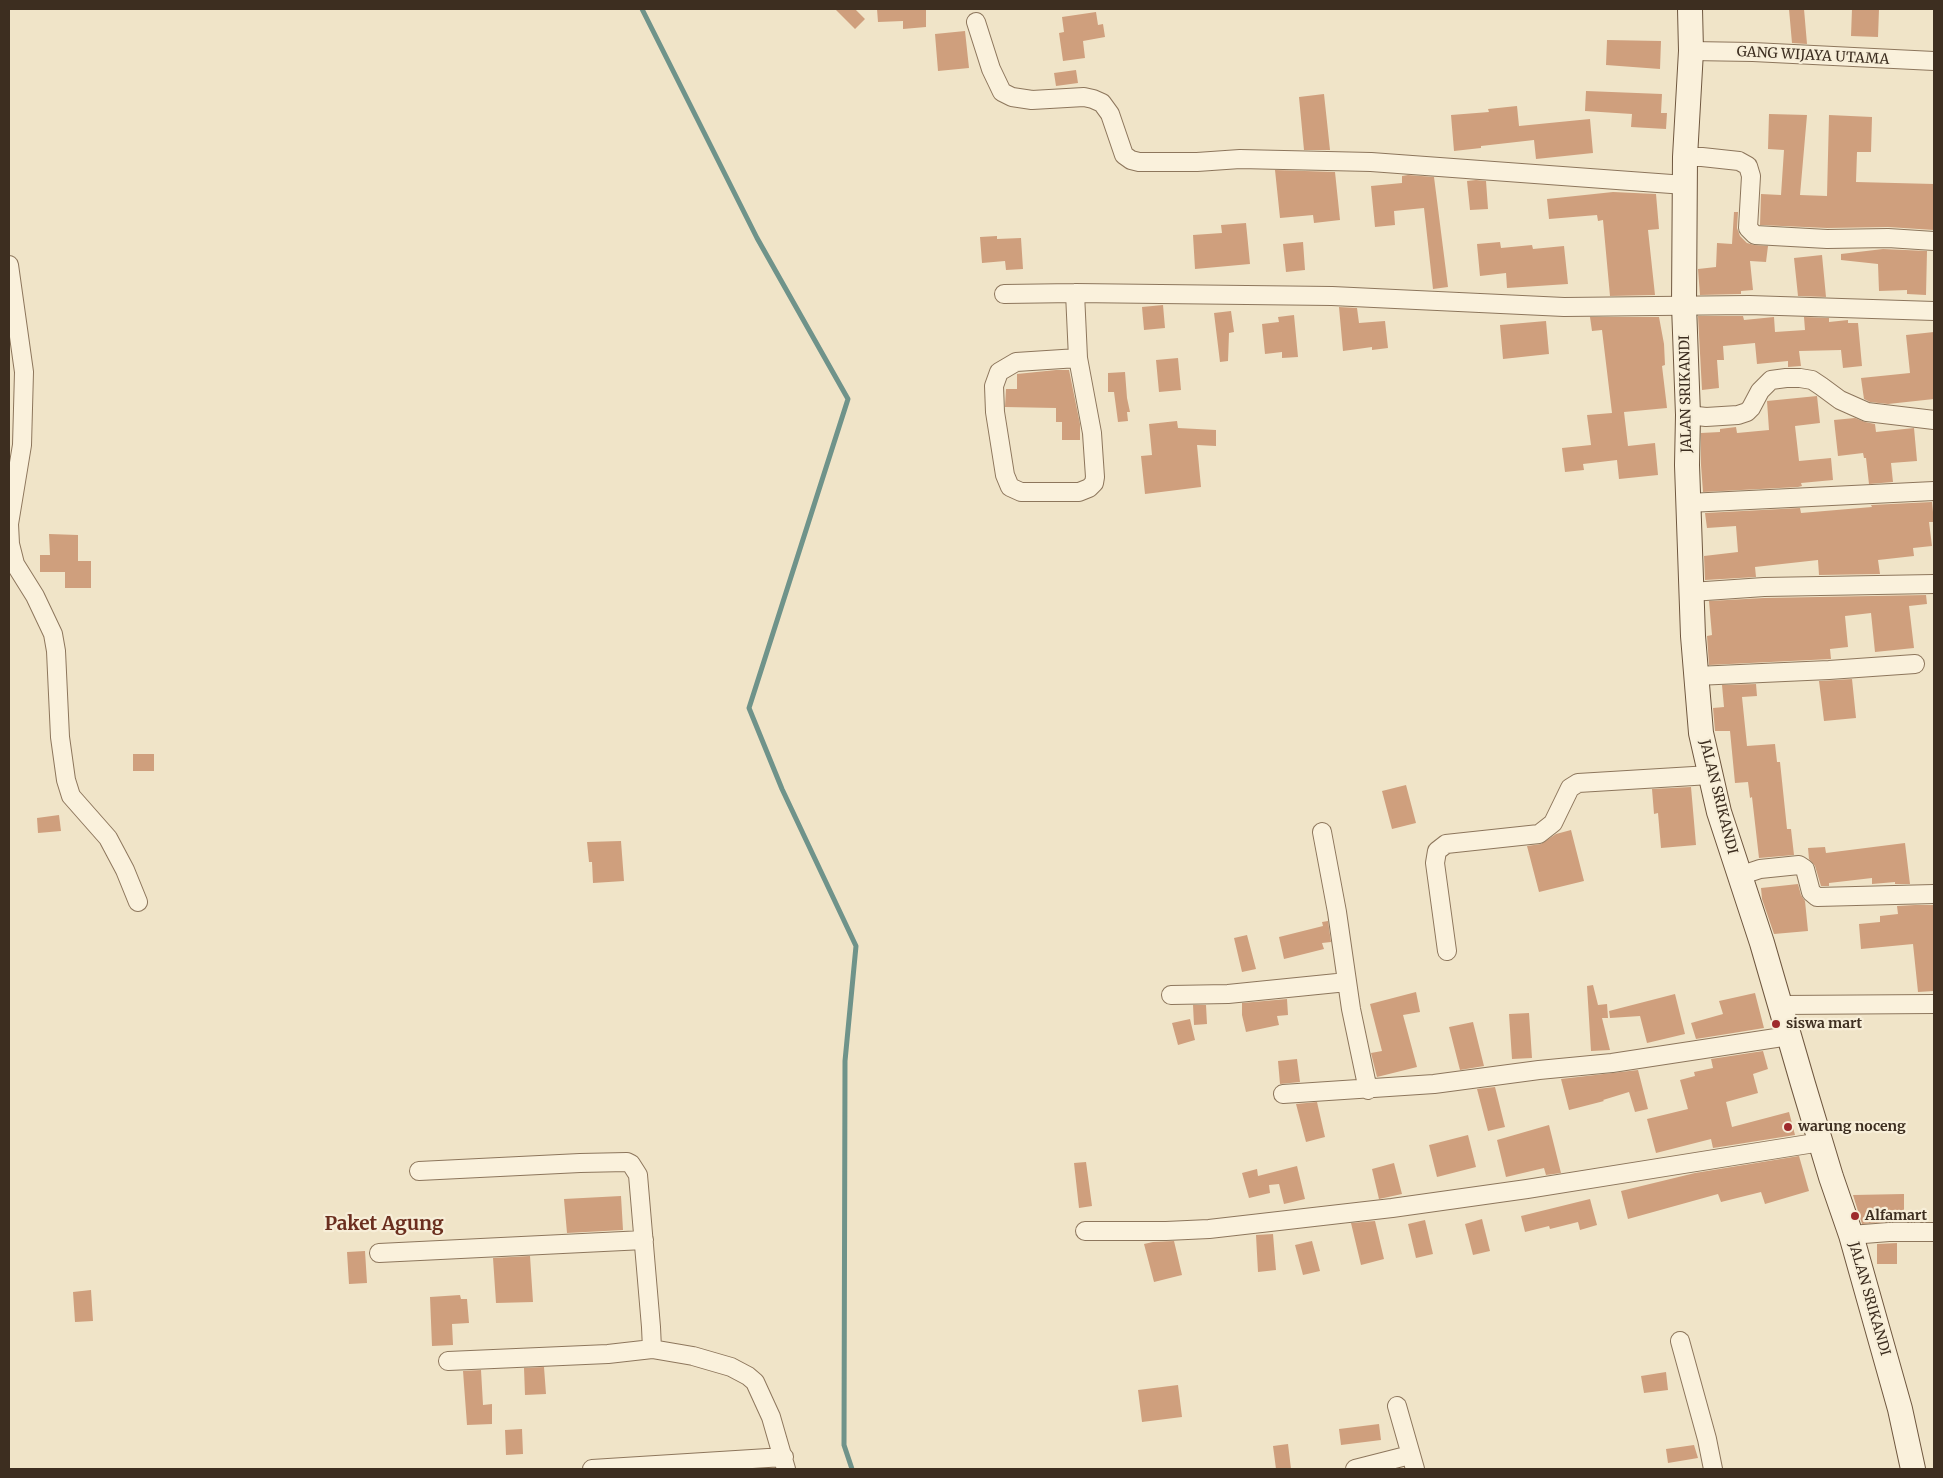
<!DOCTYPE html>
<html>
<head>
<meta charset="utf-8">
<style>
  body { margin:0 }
  #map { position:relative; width:1943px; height:1478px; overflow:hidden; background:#f0e4c8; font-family:Merriweather,serif }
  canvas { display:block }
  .frame { position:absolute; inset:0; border:10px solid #3d2e20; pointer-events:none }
</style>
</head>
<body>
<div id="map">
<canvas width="1943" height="1478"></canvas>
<div class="frame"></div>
</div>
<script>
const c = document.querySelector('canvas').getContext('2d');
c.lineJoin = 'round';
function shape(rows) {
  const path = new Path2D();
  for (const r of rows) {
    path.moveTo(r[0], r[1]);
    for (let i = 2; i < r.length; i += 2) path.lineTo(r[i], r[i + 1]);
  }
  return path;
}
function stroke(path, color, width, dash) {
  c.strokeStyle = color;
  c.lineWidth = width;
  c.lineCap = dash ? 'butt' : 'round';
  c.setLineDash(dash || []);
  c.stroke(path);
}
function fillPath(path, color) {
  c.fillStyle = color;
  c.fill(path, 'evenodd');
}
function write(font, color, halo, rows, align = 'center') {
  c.font = font + ' Merriweather,serif';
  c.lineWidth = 4.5;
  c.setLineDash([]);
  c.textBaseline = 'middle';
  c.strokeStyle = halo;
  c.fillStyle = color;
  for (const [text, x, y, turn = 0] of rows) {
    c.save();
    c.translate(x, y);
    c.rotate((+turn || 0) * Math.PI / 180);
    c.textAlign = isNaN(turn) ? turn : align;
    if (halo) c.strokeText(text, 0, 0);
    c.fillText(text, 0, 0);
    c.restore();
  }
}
const stream = shape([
  [642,9,757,238,848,399,749,708,782,789,856,946,845,1061,844,1445,852,1469]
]);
const building = shape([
  [835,9,855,9,865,19,855,29],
  [877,9,926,9,926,27,903,29,903,21,878,22],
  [1789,9,1804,9,1807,44,1792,43],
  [1852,9,1879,9,1878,37,1851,36],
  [1096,12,1098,25,1103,24,1105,37,1083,41,1085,58,1063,61,1059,33,1064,32,1062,17],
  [965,31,969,68,938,71,935,34],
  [1607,40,1661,41,1660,69,1606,65],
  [1076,70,1078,83,1056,86,1054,73],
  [1586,91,1662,94,1661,113,1667,113,1666,129,1631,127,1632,114,1585,111],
  [1324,94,1330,150,1304,150,1299,97],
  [1517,106,1519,126,1590,119,1593,153,1536,159,1534,140,1481,146,1481,148,1454,151,1451,115,1489,112,1488,109],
  [1769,114,1807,115,1800,195,1827,196,1829,115,1872,117,1871,152,1857,152,1856,182,1934,184,1934,230,1888,227,1827,228,1760,225,1761,194,1781,195,1784,150,1768,149],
  [1275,170,1335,172,1340,220,1314,223,1313,215,1280,218],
  [1408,175,1434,177,1448,287,1433,289,1424,208,1394,211,1395,225,1375,227,1371,186,1402,183,1402,176],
  [1476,180,1486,181,1488,209,1470,210,1467,181],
  [1613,192,1656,194,1659,229,1648,230,1655,295,1610,296,1603,220,1598,221,1597,215,1549,219,1547,199],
  [1734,212,1738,212,1737,228,1740,236,1747,243,1754,245,1768,246,1766,262,1750,261,1753,290,1741,291,1741,294,1700,295,1698,269,1716,267,1717,243,1732,244],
  [1246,223,1250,264,1195,269,1193,235,1222,233,1221,225],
  [997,236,997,239,1021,238,1023,269,1006,270,1005,261,982,263,980,237],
  [1303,242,1305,270,1286,272,1283,244],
  [1500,242,1501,248,1532,245,1533,249,1564,246,1568,284,1507,288,1506,273,1480,276,1477,244],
  [1883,249,1927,251,1926,295,1907,294,1907,290,1879,291,1878,264,1841,260,1841,254],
  [1822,255,1826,297,1798,296,1794,258],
  [1163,305,1165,328,1144,330,1142,307],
  [1339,307,1357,308,1359,323,1385,321,1388,348,1372,350,1372,347,1343,351],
  [1231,311,1234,332,1229,333,1228,361,1220,362,1214,313],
  [1294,315,1298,357,1282,358,1282,352,1265,354,1262,324,1279,322,1278,317],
  [1698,316,1743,316,1744,320,1774,317,1775,332,1805,330,1804,317,1829,318,1829,322,1848,320,1848,323,1858,323,1862,366,1843,368,1841,350,1799,351,1801,366,1788,367,1788,361,1757,364,1755,343,1723,346,1724,360,1717,360,1719,388,1702,390],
  [1590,317,1659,317,1664,344,1665,365,1662,366,1667,408,1624,412,1628,446,1655,443,1658,475,1619,479,1617,460,1583,464,1584,470,1565,472,1562,448,1591,445,1587,415,1612,413,1602,330,1592,331],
  [1546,321,1549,354,1503,359,1500,325],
  [1934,332,1934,399,1888,404,1870,402,1864,399,1861,378,1910,373,1906,335],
  [1178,358,1181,390,1159,392,1156,360],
  [1056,370,1069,370,1080,424,1080,440,1062,440,1062,422,1056,422,1056,408,1005,407,1006,389,1017,389,1017,374],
  [1125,372,1127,398,1130,412,1127,412,1128,421,1118,422,1114,392,1108,392,1108,373],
  [1817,396,1820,423,1795,426,1799,461,1831,458,1833,480,1801,483,1802,486,1798,487,1703,492,1701,465,1701,433,1720,432,1720,429,1736,427,1737,433,1769,430,1767,401],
  [1855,418,1865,422,1875,424,1876,432,1914,428,1917,461,1891,463,1893,482,1869,484,1866,458,1864,458,1863,453,1838,456,1834,420],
  [1177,421,1178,428,1216,430,1216,446,1197,445,1201,487,1145,494,1141,456,1152,455,1149,424],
  [1932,502,1934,522,1929,522,1932,546,1913,548,1914,556,1878,560,1880,574,1819,575,1818,560,1755,567,1756,577,1705,580,1704,556,1738,552,1736,526,1707,528,1705,513,1800,508,1801,513,1872,507,1871,505],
  [49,534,78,535,78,561,91,561,91,588,65,588,65,572,40,572,40,555,50,555],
  [1926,595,1927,604,1909,606,1914,648,1875,652,1871,613,1845,616,1848,647,1830,649,1831,659,1709,665,1707,636,1712,635,1709,601,1764,598],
  [1852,679,1856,718,1824,721,1819,681],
  [1756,684,1757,696,1742,697,1747,746,1775,744,1777,762,1780,762,1787,829,1791,829,1794,855,1759,858,1752,797,1750,798,1748,782,1735,783,1730,731,1715,731,1713,708,1724,707,1722,685],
  [133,754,154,754,154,771,133,771],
  [1406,785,1416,823,1392,829,1382,791],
  [1691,787,1696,845,1661,848,1658,813,1654,814,1652,789],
  [59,815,61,831,38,833,37,818],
  [1571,830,1584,881,1539,892,1527,846,1541,844,1556,834],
  [621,841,624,881,593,883,592,862,589,862,587,842],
  [1905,843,1910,884,1895,884,1895,882,1872,884,1872,878,1829,883,1829,886,1821,886,1815,866,1809,859,1808,848,1825,847,1826,853],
  [1798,884,1801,895,1805,901,1808,931,1774,934,1762,899,1761,888],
  [1915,905,1934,905,1934,943,1933,943,1934,991,1918,992,1913,944,1861,949,1859,924,1880,922,1880,916,1898,914,1897,906],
  [1328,921,1331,942,1322,943,1324,949,1284,959,1279,937,1323,926,1322,922],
  [1247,935,1256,969,1242,972,1234,938],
  [1593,985,1598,1005,1607,1004,1608,1018,1602,1018,1610,1050,1591,1051,1587,986],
  [1416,992,1420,1012,1403,1015,1417,1067,1377,1077,1371,1053,1382,1051,1370,1004],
  [1755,993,1764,1028,1696,1039,1691,1023,1723,1014,1719,1001],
  [1675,994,1685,1034,1647,1043,1640,1016,1610,1018,1609,1011],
  [1287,999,1288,1015,1277,1016,1279,1025,1246,1032,1242,1015,1242,1003],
  [1193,1005,1206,1005,1207,1024,1194,1025],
  [1529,1013,1532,1058,1512,1059,1509,1014],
  [1190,1019,1195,1040,1178,1045,1172,1023],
  [1473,1022,1484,1066,1460,1070,1449,1027],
  [1763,1051,1768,1069,1753,1074,1758,1093,1726,1102,1732,1127,1789,1112,1795,1135,1713,1148,1711,1139,1656,1153,1647,1119,1688,1109,1680,1080,1695,1076,1694,1072,1713,1068,1711,1059],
  [1297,1059,1300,1082,1280,1084,1278,1061],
  [1638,1070,1648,1109,1635,1112,1629,1092,1603,1100,1604,1101,1569,1110,1561,1079],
  [1495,1087,1505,1127,1488,1131,1477,1089],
  [1317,1102,1325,1137,1306,1142,1296,1104],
  [1549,1125,1561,1173,1546,1175,1544,1168,1506,1177,1497,1140],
  [1468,1135,1476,1167,1437,1177,1429,1145],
  [1799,1156,1809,1191,1765,1204,1761,1192,1721,1202,1718,1194,1628,1219,1621,1191,1695,1173],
  [1086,1162,1092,1206,1079,1208,1074,1163],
  [1394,1163,1402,1194,1379,1199,1372,1169],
  [1297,1166,1305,1199,1284,1204,1279,1184,1269,1185,1270,1193,1249,1198,1242,1173,1257,1169,1258,1176],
  [1904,1194,1904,1221,1862,1224,1853,1195],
  [621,1196,623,1230,567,1233,564,1199],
  [1590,1199,1597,1225,1580,1230,1578,1222,1550,1229,1549,1226,1525,1232,1521,1216],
  [1482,1219,1490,1251,1473,1255,1465,1224],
  [1425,1220,1433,1254,1416,1258,1408,1224],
  [1375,1221,1384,1259,1361,1265,1351,1223],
  [1273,1234,1276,1270,1258,1272,1256,1235],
  [1174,1241,1182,1275,1154,1282,1144,1244,1153,1242],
  [1312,1241,1320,1271,1303,1275,1295,1245],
  [1897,1243,1897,1264,1877,1264,1877,1244],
  [365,1251,367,1283,349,1284,347,1252],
  [530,1256,533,1302,496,1303,493,1258],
  [91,1290,93,1321,75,1322,73,1292],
  [460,1295,461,1299,467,1299,469,1323,452,1324,453,1345,432,1346,430,1297],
  [544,1367,546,1394,525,1395,524,1368],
  [481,1370,483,1405,492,1404,492,1424,467,1425,463,1371],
  [1666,1372,1668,1390,1644,1393,1641,1376],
  [1178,1385,1182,1417,1142,1422,1138,1390],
  [1379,1424,1381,1440,1341,1445,1339,1429],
  [522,1429,523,1454,506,1455,505,1430],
  [1288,1444,1291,1469,1276,1469,1273,1446],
  [1694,1445,1698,1458,1668,1463,1666,1449]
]);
const street = shape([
  [976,22,991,69,1002,92,1012,97,1032,100,1084,97,1093,99,1102,103,1110,114,1124,155,1131,160,1139,162,1197,162,1240,159,1371,162,1685,185],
  [1691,51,1753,52,1934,61],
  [1685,157,1702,157,1739,161,1748,166,1751,176,1748,228,1755,235,1827,239,1888,238,1934,241],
  [9,265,24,372,22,445,9,524,10,544,15,564,35,596,53,634,56,651,60,737,66,780,71,796,108,838,125,870,138,902],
  [1075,293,1078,358,1092,433,1095,477,1094,483,1089,488,1079,492,1021,492,1010,487,1005,475,995,412,994,386,999,372,1016,362,1078,358],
  [1004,294,1075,293,1332,296,1564,307,1749,305,1934,311],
  [1688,415,1706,417,1738,415,1747,412,1751,408,1760,391,1771,380,1786,378,1800,378,1812,380,1821,386,1840,400,1867,412,1934,420],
  [1688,503,1934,491],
  [1691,592,1764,587,1934,584],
  [1696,676,1829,670,1915,664],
  [1322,832,1337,912,1351,1009,1368,1090],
  [1739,876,1760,869,1799,865,1805,869,1811,892,1817,897,1934,894],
  [1447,951,1435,863,1437,851,1446,844,1539,834,1553,823,1570,788,1578,783,1710,775],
  [1171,995,1228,994,1347,982],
  [1780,1005,1934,1004],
  [1283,1094,1434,1084,1539,1070,1612,1063,1789,1036],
  [419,1171,580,1163,627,1162,631,1164,638,1175,651,1327,652,1349,693,1356,731,1367,748,1376,755,1382,771,1417,786,1469],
  [1085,1231,1166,1231,1209,1229,1392,1208,1527,1189,1821,1142],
  [1851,1235,1889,1232,1934,1232],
  [379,1253,644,1240],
  [1680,1341,1707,1439,1713,1469],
  [448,1361,608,1354,652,1349],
  [1397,1406,1415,1469],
  [592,1469,784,1457],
  [1355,1469,1410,1455]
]);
const secondary = shape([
  [1690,9,1691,51,1685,157,1684,305,1688,415,1687,465,1693,636,1701,733,1719,812,1762,943,1803,1084,1831,1177,1851,1235,1900,1409,1913,1469]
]);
const markers = [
  [1776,1024,5,"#9e2a2b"],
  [1788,1127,5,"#9e2a2b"],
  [1855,1216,5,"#9e2a2b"]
];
const streetNames = [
  ["GANG WIJAYA UTAMA",1813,56,3],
  ["JALAN SRIKANDI",1686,394,-91],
  ["JALAN SRIKANDI",1718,797,76],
  ["JALAN SRIKANDI",1869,1299,74]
];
const poiNames = [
  ["siswa mart",1786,1024],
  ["warung noceng",1798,1127],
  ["Alfamart",1865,1216]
];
const districtNames = [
  ["Paket Agung",384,1225]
];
stroke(stream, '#6f938a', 5);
fillPath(building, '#cf9f7d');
stroke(street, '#8d765c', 20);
stroke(secondary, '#6f573f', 26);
stroke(street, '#faf1dc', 18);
stroke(secondary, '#faf1dc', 24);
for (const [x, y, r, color] of markers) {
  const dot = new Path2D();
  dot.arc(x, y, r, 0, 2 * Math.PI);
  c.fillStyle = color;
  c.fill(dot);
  stroke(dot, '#f7eed8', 2);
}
write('14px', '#3d2e20', '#f7eed8', streetNames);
write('bold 14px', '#3d2e20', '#f7eed8', poiNames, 'left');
write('bold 19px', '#6b2e1e', '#f7eed8', districtNames);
</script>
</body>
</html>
